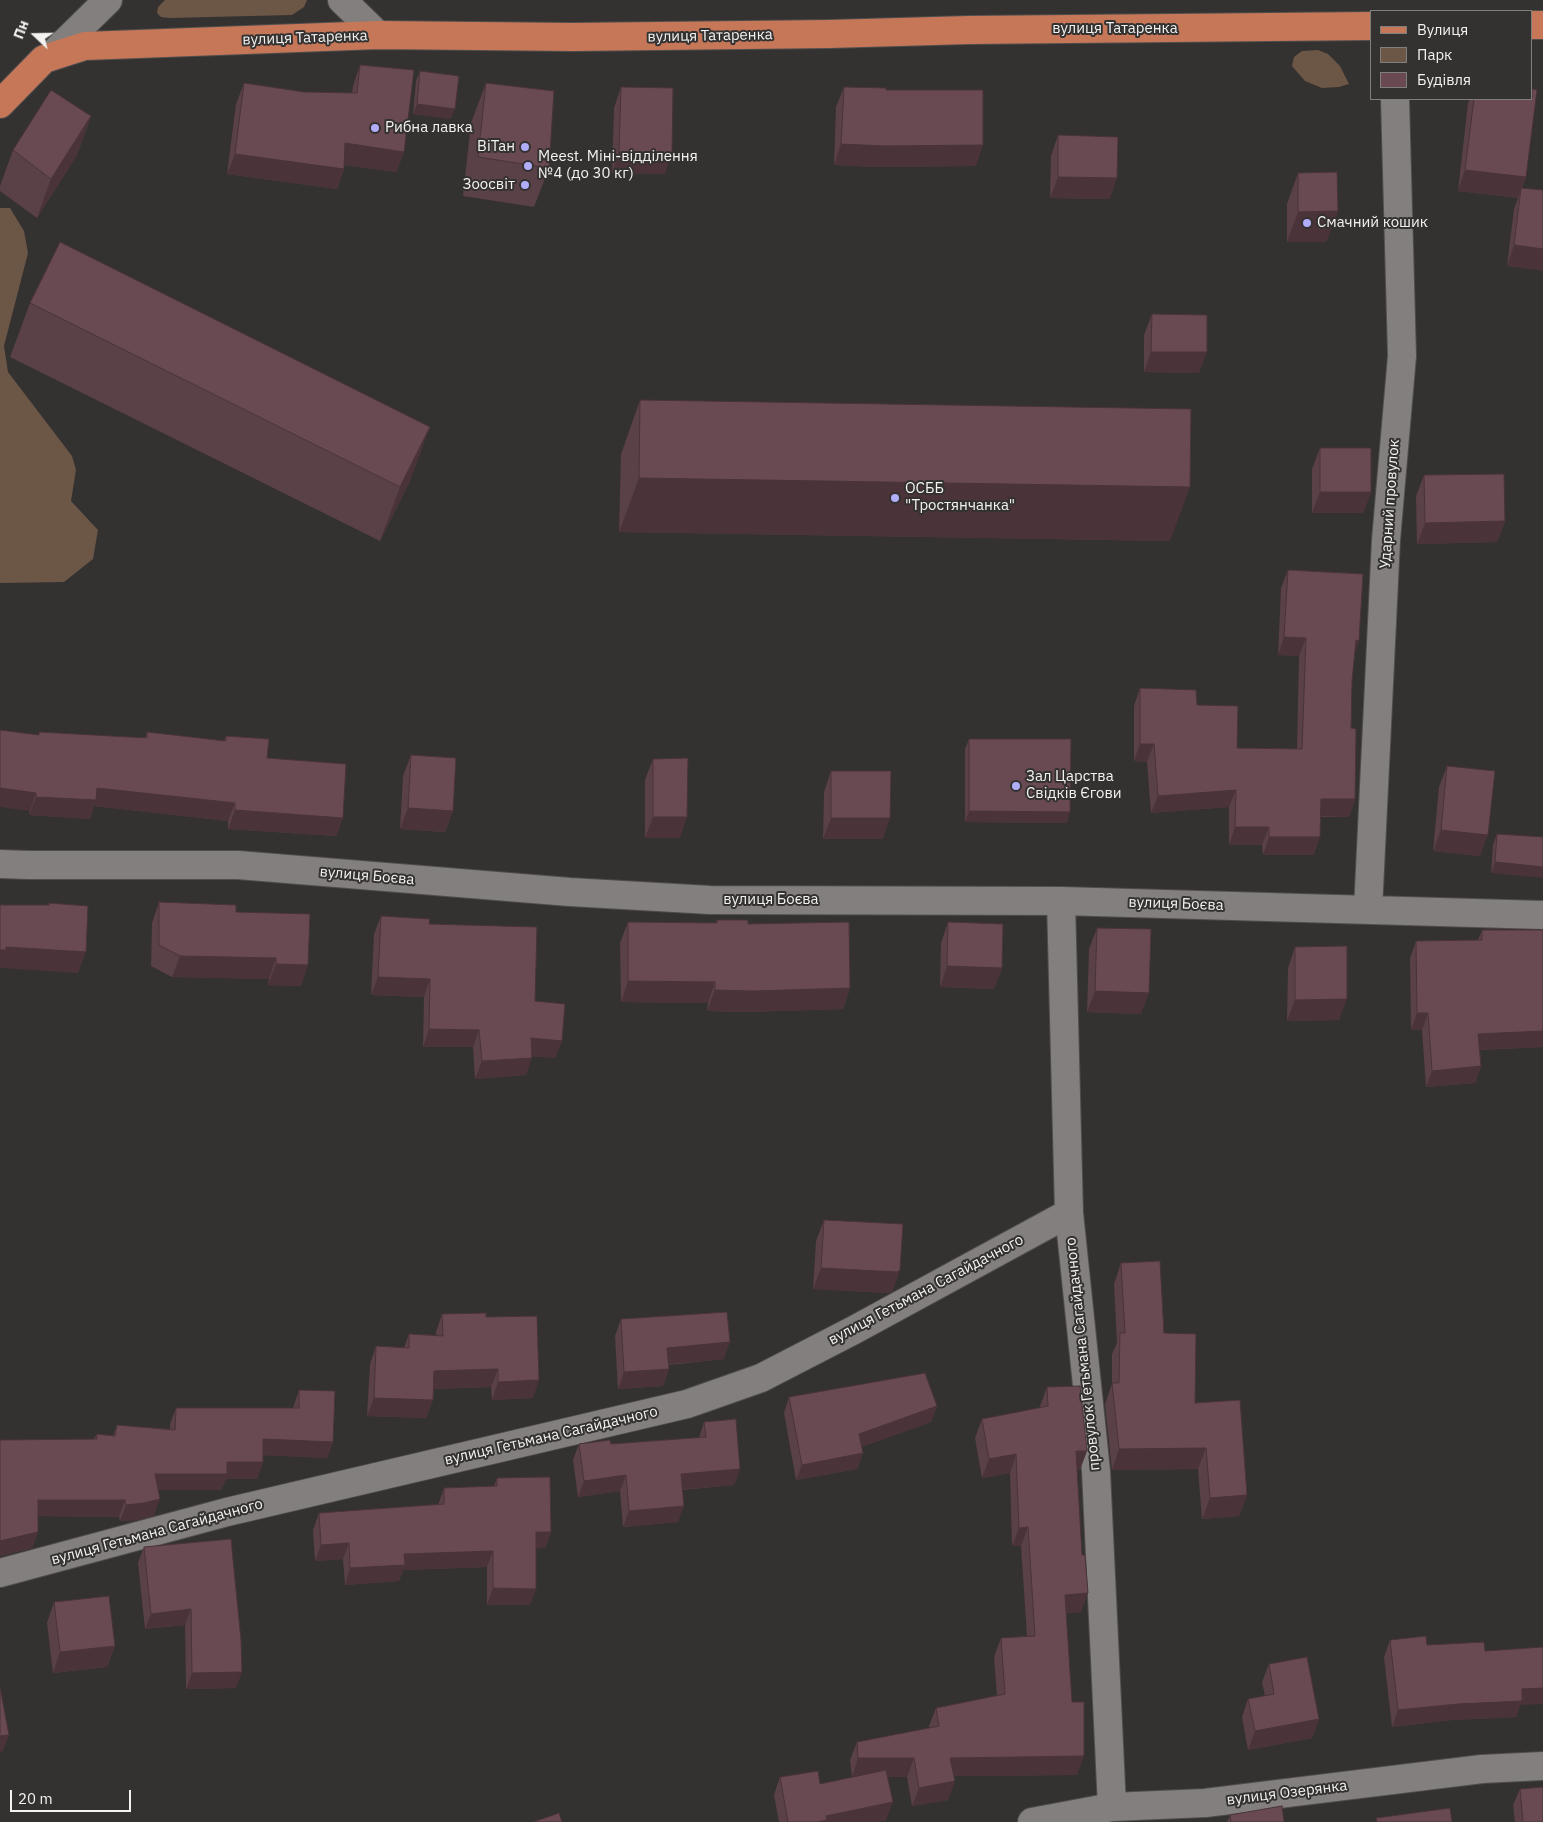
<!DOCTYPE html>
<html>
<head>
<meta charset="utf-8">
<style>
  body { margin:0 }
  #map { position:relative; width:1543px; height:1822px; overflow:hidden; background:#343131; font-family:"IBM Plex Sans",sans-serif }
  canvas { display:block }
  .legend { position:absolute; left:1370px; top:10px; width:162px; height:90px; box-sizing:border-box; background:#343131; border:1px solid #817e7e; margin:0; padding:6px 9px; list-style:none; font-size:15px; color:#f4f2f1 }
  .legend li { display:flex; align-items:center; gap:10px; height:25px }
  .legend b { width:25px; border:1px solid #817e7e }
  .north { position:absolute; left:10px; top:10px; width:50px; height:50px; -webkit-text-stroke:4px #343131; paint-order:stroke; rotate:291deg; font-size:14px; font-weight:700; line-height:20px; text-align:center; color:#f4f2f1 }
  .north::after { content:''; display:block; margin:auto; width:18px; height:22px; background:#f4f2f1; clip-path:polygon(50% 0,100% 100%,50% 72%,0 100%) }
  .scale { position:absolute; left:10px; top:1790px; width:121px; height:22px; box-sizing:border-box; border:2px solid #f4f2f1; border-top:0; padding-left:6px; font-size:15px; line-height:18px; white-space:nowrap; color:#f4f2f1; -webkit-text-stroke:4px #343131; paint-order:stroke }
</style>
</head>
<body>
<div id="map">
<canvas width="1543" height="1822"></canvas>
<ul class="legend">
<li><b style="height:6px;background:#c57758"></b>Вулиця</li>
<li><b style="height:14px;background:#6c5646"></b>Парк</li>
<li><b style="height:14px;background:#694a52"></b>Будівля</li>
</ul>
<div class="north">Пн</div>
<div class="scale">20 m</div>
</div>
<script>
const c = document.querySelector('canvas').getContext('2d');
c.lineJoin = 'round';
function fillPath(path, color) {
  c.fillStyle = color;
  c.fill(path, 'evenodd');
}
function shape(rows) {
  const path = new Path2D();
  for (const r of rows) {
    path.moveTo(r[0], r[1]);
    for (let i = 2; i < r.length; i += 2) path.lineTo(r[i], r[i + 1]);
  }
  return path;
}
function stroke(path, color, width, dash) {
  c.strokeStyle = color;
  c.lineWidth = width;
  c.lineCap = dash ? 'butt' : 'round';
  c.setLineDash(dash || []);
  c.stroke(path);
}
function write(font, color, halo, rows, align = 'center') {
  c.font = font + ' "IBM Plex Sans",sans-serif';
  c.lineWidth = 4;
  c.setLineDash([]);
  c.textBaseline = 'middle';
  c.strokeStyle = halo;
  c.fillStyle = color;
  for (const [text, x, y, turn = 0] of rows) {
    c.save();
    c.translate(x, y);
    c.rotate((+turn || 0) * Math.PI / 180);
    c.textAlign = isNaN(turn) ? turn : align;
    if (halo) c.strokeText(text, 0, 0);
    c.fillText(text, 0, 0);
    c.restore();
  }
}
const green = shape([
  [165,0,307,0,304,7,292,15,169,18,161,17,157,13,158,7],
  [1318,50,1328,54,1340,66,1349,84,1339,87,1322,88,1305,81,1292,66,1294,57,1302,51],
  [0,208,10,208,24,231,28,253,4,346,8,372,72,456,76,470,71,501,98,530,93,559,64,582,0,583]
]);
const minor = shape([
  [342,0,378,35],
  [50,57,108,0],
  [0,864,28,865,238,865,570,892,710,900,1061,901,1543,915],
  [1061,901,1069,1213,1096,1471,1112,1807],
  [1368,910,1386,540,1402,356,1395,99],
  [0,1573,227,1512,687,1404,761,1378,854,1330,1069,1213],
  [1032,1822,1112,1807,1205,1803,1482,1769,1543,1766]
]);
const major = shape([
  [1532,25,1543,25],
  [0,104,44,59,85,46,378,35,573,37,829,34,969,30,1372,26]
]);
const wall = shape([
  [360,65,404,152,396,172,344,165,344,169,337,189,227,174,236,104,244,83,304,92,352,93,353,86],
  [420,71,451,119,413,114,416,81],
  [486,83,549,168,534,207,463,196,471,123],
  [621,87,665,174,612,173,614,108],
  [844,87,886,90,976,166,876,167,834,165,836,107],
  [1470,99,1532,99,1526,177,1522,188,1543,190,1507,266,1514,209,1518,198,1458,191,1468,103],
  [91,116,77,155,37,218,0,191,0,186,13,150],
  [1058,135,1110,199,1050,198,1051,156],
  [1298,173,1338,211,1326,242,1287,242,1287,204],
  [30,303,410,481,380,541,10,357],
  [1152,314,1199,373,1144,372,1144,335],
  [640,400,1170,541,619,532,621,454],
  [1320,448,1371,492,1363,513,1312,513,1312,469],
  [1424,475,1505,521,1497,542,1417,544,1416,496],
  [1288,570,1355,652,1352,681,1351,728,1355,799,1349,817,1321,817,1314,855,1263,855,1262,845,1229,845,1229,807,1151,813,1147,762,1134,761,1134,706,1140,688,1197,705,1237,748,1297,749,1299,656,1278,655,1281,588],
  [39,732,145,738,147,732,224,741,226,736,267,758,343,818,336,836,228,829,228,821,94,806,90,819,29,815,38,735],
  [969,739,1067,823,965,822,965,749],
  [411,755,453,811,445,832,400,829,403,776],
  [653,759,680,838,645,838,645,780],
  [1447,766,1480,856,1433,851,1439,787],
  [831,771,883,839,823,839,824,792],
  [1497,834,1543,837,1491,873,1493,845],
  [159,902,236,912,301,986,268,985,269,979,172,977,151,966,152,923],
  [381,916,429,924,535,1001,562,1041,555,1058,532,1056,526,1075,475,1079,473,1047,423,1047,424,997,371,995,374,934],
  [717,920,748,924,850,988,843,1009,746,1012,707,1011,708,1003,621,1002,620,943,628,922,716,923],
  [948,922,1002,968,994,989,940,987,941,943],
  [1097,928,1141,1014,1087,1012,1089,949],
  [1482,930,1543,930,1543,1047,1480,1050,1481,1066,1475,1083,1426,1087,1422,1030,1411,1030,1410,958,1416,941,1478,940],
  [1295,947,1339,1020,1287,1021,1288,968],
  [824,1220,893,1291,889,1293,813,1289,816,1241],
  [1121,1263,1164,1333,1195,1403,1247,1495,1239,1516,1202,1519,1198,1469,1112,1470,1105,1404,1112,1384,1112,1354,1117,1343,1114,1284],
  [442,1314,486,1317,533,1398,492,1400,491,1387,434,1389,433,1400,426,1418,367,1416,370,1364,376,1346,404,1348,409,1334,436,1335,436,1332],
  [621,1319,724,1359,669,1365,669,1369,663,1386,618,1389,615,1336],
  [1047,1387,1080,1470,1077,1470,1081,1612,1066,1613,1077,1775,954,1776,948,1800,912,1806,907,1777,887,1777,886,1820,877,1822,779,1822,774,1795,780,1777,820,1784,854,1777,852,1777,850,1760,857,1742,929,1728,929,1726,936,1708,997,1696,994,1657,1001,1638,1027,1636,1021,1546,1012,1546,1010,1473,982,1478,975,1438,982,1419,1040,1408,1040,1406],
  [299,1390,333,1442,327,1458,263,1455,263,1462,257,1479,226,1479,221,1490,158,1490,154,1516,138,1520,120,1521,119,1517,38,1516,38,1532,32,1548,0,1556,94,1439,97,1434,113,1436,117,1425,170,1429,170,1424,176,1408,293,1408],
  [789,1397,937,1406,931,1422,861,1447,863,1453,857,1469,796,1480,784,1413],
  [704,1422,740,1469,734,1485,682,1490,678,1522,623,1527,620,1491,578,1497,573,1460,579,1444,611,1444,699,1438],
  [497,1478,551,1532,545,1548,536,1548,530,1605,487,1605,487,1567,403,1570,399,1581,345,1585,343,1559,315,1561,313,1530,319,1513,438,1505,444,1488,494,1486],
  [231,1539,236,1688,186,1689,185,1625,145,1629,138,1563,144,1547],
  [54,1602,115,1646,107,1667,53,1673,47,1623],
  [1390,1640,1427,1645,1485,1651,1520,1705,1516,1717,1452,1720,1392,1727,1384,1657],
  [1269,1664,1319,1719,1312,1738,1248,1750,1242,1717,1248,1699,1265,1696,1262,1682],
  [1520,1789,1543,1822,1515,1822,1513,1805],
  [1230,1815,1284,1822,1227,1822]
]);
const shadedWall = shape([
  [417,104,455,109,451,119,413,114],
  [91,116,77,155,37,218,51,179],
  [345,143,404,152,396,172,337,164],
  [841,144,983,145,976,166,876,167,834,165],
  [619,152,672,153,665,174,612,173],
  [235,154,344,169,337,189,227,174],
  [1465,170,1526,177,1518,198,1458,191],
  [1058,177,1117,178,1110,199,1050,198],
  [1338,211,1326,242,1287,242,1298,212],
  [1514,245,1543,249,1543,271,1507,266],
  [1151,352,1207,352,1199,373,1144,372],
  [430,427,410,481,380,541,400,487],
  [639,478,1190,487,1170,541,619,532],
  [1320,492,1371,492,1363,513,1312,513],
  [1505,521,1497,542,1417,544,1425,523],
  [1284,637,1306,638,1299,656,1278,655],
  [1356,640,1359,641,1353,658],
  [1140,744,1154,744,1147,762,1134,761],
  [0,788,36,793,30,811,0,807],
  [97,788,235,803,228,821,94,806,90,819,29,815,36,797],
  [1236,790,1229,807,1151,813,1158,796],
  [1321,799,1355,799,1349,817,1314,816],
  [408,808,453,811,445,832,400,829],
  [235,810,343,818,336,836,228,829],
  [969,811,1070,812,1067,823,965,822],
  [653,817,687,817,680,838,645,838],
  [831,818,890,818,883,839,823,839],
  [1235,827,1269,827,1262,845,1229,845],
  [1441,830,1488,835,1480,856,1433,851],
  [1269,837,1320,837,1314,855,1263,855],
  [1495,862,1543,867,1543,878,1491,873],
  [6,947,86,952,78,973,0,968,0,950],
  [180,956,276,958,269,979,172,977],
  [276,964,308,965,301,986,268,985],
  [947,966,1002,968,994,989,940,987],
  [378,977,430,979,424,997,371,995],
  [628,981,715,982,708,1003,621,1002],
  [850,988,843,1009,746,1012,707,1011,715,990],
  [1095,991,1149,993,1141,1014,1087,1012],
  [1347,999,1339,1020,1287,1021,1295,1000],
  [1417,1013,1428,1013,1422,1030,1411,1030],
  [429,1029,479,1030,473,1047,423,1047],
  [1543,1031,1543,1047,1472,1050,1478,1034],
  [531,1038,562,1041,555,1058,524,1056],
  [532,1058,526,1075,475,1079,482,1061],
  [1481,1066,1475,1083,1426,1087,1432,1071],
  [821,1268,900,1270,893,1291,889,1293,813,1289],
  [730,1342,724,1359,661,1365,667,1348],
  [498,1369,491,1387,428,1389,434,1371],
  [669,1369,663,1386,618,1389,624,1372],
  [539,1380,533,1398,492,1400,498,1382],
  [374,1398,433,1400,426,1418,367,1416],
  [937,1406,931,1422,853,1450,859,1434],
  [263,1439,333,1442,327,1458,257,1455],
  [1206,1448,1198,1469,1112,1470,1119,1449],
  [1076,1451,1087,1451,1080,1470,1069,1470],
  [863,1453,857,1469,796,1480,802,1465],
  [1016,1454,1010,1473,982,1478,989,1459],
  [227,1462,263,1462,257,1479,226,1479,221,1490,149,1490,155,1474],
  [740,1469,734,1485,675,1490,681,1474],
  [626,1475,620,1491,578,1497,584,1481],
  [1247,1495,1239,1516,1202,1519,1210,1498],
  [160,1499,154,1516,138,1520,120,1521,126,1505],
  [38,1500,125,1500,119,1517,32,1516],
  [684,1506,678,1522,623,1527,629,1511],
  [1028,1527,1021,1546,1012,1546,1019,1528],
  [38,1532,32,1548,0,1556,0,1541],
  [536,1532,551,1532,545,1548,530,1549],
  [349,1543,343,1559,315,1561,321,1545],
  [493,1551,487,1567,403,1570,399,1581,345,1585,350,1568,404,1554],
  [493,1588,536,1589,530,1605,487,1605],
  [1088,1593,1081,1612,1058,1614,1065,1595],
  [191,1609,185,1625,145,1629,151,1614],
  [115,1646,107,1667,53,1673,60,1652],
  [242,1672,236,1688,186,1689,192,1673],
  [1543,1688,1543,1704,1520,1705,1516,1717,1452,1720,1392,1727,1398,1710,1522,1689],
  [1319,1719,1312,1738,1248,1750,1255,1731],
  [9,1735,3,1751,0,1752,0,1736],
  [1084,1756,1077,1775,944,1776,950,1758],
  [858,1758,914,1758,907,1777,852,1777],
  [955,1781,948,1800,912,1806,919,1788],
  [893,1802,886,1820,877,1822,818,1822,826,1816]
]);
const building = shape([
  [360,65,414,70,404,152,345,143,344,169,235,154,244,83,304,92,357,93,360,65],
  [420,71,459,76,455,109,417,104,420,71],
  [486,83,554,91,549,168,478,157,486,83],
  [621,87,673,88,672,153,619,152,621,87],
  [844,87,886,88,886,90,983,90,983,145,884,146,841,144,844,87],
  [1532,89,1537,90,1526,177,1465,170,1474,99,1532,99,1532,89],
  [51,90,91,116,51,179,13,150,51,90],
  [1058,135,1118,137,1117,178,1058,177,1058,135],
  [1337,172,1338,211,1298,212,1298,173,1337,172],
  [1521,188,1543,190,1543,249,1514,245,1521,188],
  [60,242,430,427,400,487,30,303,60,242],
  [1152,314,1207,315,1207,352,1151,352,1152,314],
  [640,400,1191,409,1190,487,639,478,640,400],
  [1320,448,1371,448,1371,492,1320,492,1320,448],
  [1504,474,1505,521,1425,523,1424,475,1504,474],
  [1288,570,1363,574,1359,641,1356,640,1352,681,1351,728,1356,729,1355,799,1321,799,1320,837,1269,837,1269,827,1235,827,1236,790,1158,796,1154,744,1140,744,1140,688,1196,690,1197,705,1238,706,1237,748,1302,749,1306,638,1284,637,1288,570],
  [0,730,39,735,39,732,147,738,147,732,226,741,226,736,269,739,267,758,346,764,343,818,235,810,235,803,97,788,96,800,36,797,36,793,0,788,0,730],
  [969,739,1071,739,1070,812,969,811,969,739],
  [411,755,456,758,453,811,408,808,411,755],
  [688,758,687,817,653,817,653,759,688,758],
  [1447,766,1495,771,1488,835,1441,830,1447,766],
  [831,771,891,771,890,818,831,818,831,771],
  [1497,834,1543,837,1543,867,1495,862,1497,834],
  [159,902,236,905,236,912,310,914,308,965,276,964,276,958,180,956,159,945,159,902],
  [49,903,88,906,86,952,6,947,6,950,0,950,0,905,49,905,49,903],
  [381,916,430,919,429,924,537,927,535,1001,565,1004,562,1041,531,1038,532,1058,482,1061,479,1030,429,1029,430,979,378,977,381,916],
  [717,920,748,920,748,924,849,922,850,988,754,991,715,990,715,982,628,981,628,922,717,923,717,920],
  [948,922,1003,924,1002,968,947,966,948,922],
  [1097,928,1151,929,1149,993,1095,991,1097,928],
  [1482,930,1543,930,1543,1031,1478,1034,1481,1066,1432,1071,1428,1013,1417,1013,1416,941,1482,940,1482,930],
  [1347,946,1347,999,1295,1000,1295,947,1347,946],
  [824,1220,903,1224,900,1270,897,1272,821,1268,824,1220],
  [1160,1261,1164,1333,1196,1334,1195,1403,1240,1400,1247,1495,1210,1498,1206,1448,1119,1449,1112,1383,1119,1383,1120,1333,1125,1333,1121,1263,1160,1261],
  [727,1312,730,1342,667,1348,669,1369,624,1372,621,1319,727,1312],
  [486,1313,486,1317,537,1316,539,1380,498,1382,498,1369,434,1371,433,1400,374,1398,376,1346,409,1348,409,1334,443,1336,442,1314,486,1313],
  [925,1373,937,1406,859,1434,863,1453,802,1465,789,1397,925,1373],
  [1080,1386,1087,1451,1076,1451,1082,1555,1085,1555,1088,1593,1065,1595,1072,1702,1084,1702,1084,1756,950,1758,955,1781,919,1788,914,1758,858,1758,857,1742,939,1726,936,1708,1005,1694,1001,1638,1035,1636,1028,1527,1019,1528,1016,1454,989,1459,982,1419,1048,1406,1047,1387,1080,1386],
  [299,1390,335,1391,333,1442,263,1439,263,1462,227,1462,227,1474,155,1474,160,1499,144,1503,126,1505,125,1500,38,1500,38,1532,0,1541,0,1440,97,1439,97,1434,115,1436,117,1425,175,1430,176,1408,299,1408,299,1390],
  [736,1419,740,1469,681,1474,684,1506,629,1511,626,1475,584,1481,579,1444,610,1440,611,1444,706,1437,704,1422,736,1419],
  [550,1477,551,1532,536,1532,536,1589,493,1588,493,1551,404,1554,405,1565,350,1568,349,1543,321,1545,319,1513,444,1504,444,1488,497,1486,497,1478,550,1477],
  [231,1539,241,1640,242,1672,192,1673,191,1609,151,1614,144,1547,231,1539],
  [109,1596,115,1646,60,1652,54,1602,109,1596],
  [1426,1636,1427,1645,1484,1642,1485,1651,1543,1647,1543,1688,1522,1689,1522,1701,1458,1704,1398,1710,1390,1640,1426,1636],
  [1307,1657,1319,1719,1255,1731,1248,1699,1274,1694,1269,1664,1307,1657],
  [0,1687,9,1735,0,1736,0,1687],
  [886,1770,893,1802,826,1816,827,1820,818,1822,788,1822,780,1777,818,1771,820,1784,886,1770],
  [1543,1787,1543,1822,1523,1822,1520,1789,1543,1787],
  [1282,1806,1284,1822,1231,1822,1230,1815,1282,1806],
  [1450,1808,1452,1822,1377,1822,1376,1818,1450,1808],
  [559,1813,562,1822,533,1822,559,1813]
]);
const markers = [
  [375,128,5,"#b1adfa"],
  [525,147,5,"#b1adfa"],
  [528,166,5,"#b1adfa"],
  [525,185,5,"#b1adfa"],
  [1307,223,5,"#b1adfa"],
  [895,498,5,"#b1adfa"],
  [1016,786,5,"#b1adfa"]
];
const streetNames = [
  ["вулиця Татаренка",1115,29],
  ["вулиця Татаренка",710,36,-1],
  ["вулиця Татаренка",305,38,-2],
  ["Ударний провулок",1390,504,-86],
  ["вулиця Боєва",367,876,5],
  ["вулиця Боєва",771,900],
  ["вулиця Боєва",1176,904,2],
  ["вулиця Гетьмана Сагайдачного",926,1290,-28],
  ["провулок Гетьмана Сагайдачного",1083,1354,-96],
  ["вулиця Гетьмана Сагайдачного",551,1436,-13],
  ["вулиця Гетьмана Сагайдачного",157,1532,-15],
  ["вулиця Озерянка",1287,1793,-7]
];
const poiNames = [
  ["Рибна лавка",385,128],
  ["ВіТан",515,147,"right"],
  ["Meest. Міні-відділення",538,157],
  ["№4 (до 30 кг)",538,174],
  ["Зоосвіт",515,185,"right"],
  ["Смачний кошик",1317,223],
  ["ОСББ",905,489],
  ["\"Тростянчанка\"",905,506],
  ["Зал Царства",1026,777],
  ["Свідків Єгови",1026,794]
];
fillPath(green, '#6c5646');
stroke(minor, '#504d4d', 30);
stroke(major, '#504d4d', 30);
stroke(minor, '#827f7e', 28);
stroke(major, '#c57758', 28);
fillPath(wall, '#5a4047');
fillPath(shadedWall, '#4a3439');
fillPath(building, '#694a52');
stroke(building, '#4a3439', 1);
for (const [x, y, r, color] of markers) {
  const dot = new Path2D();
  dot.arc(x, y, r, 0, 2 * Math.PI);
  c.fillStyle = color;
  c.fill(dot);
  stroke(dot, '#343131', 2);
}
write('15px', '#f4f2f1', '#343131', streetNames);
write('15px', '#f4f2f1', '#343131', poiNames, 'left');
</script>
</body>
</html>
